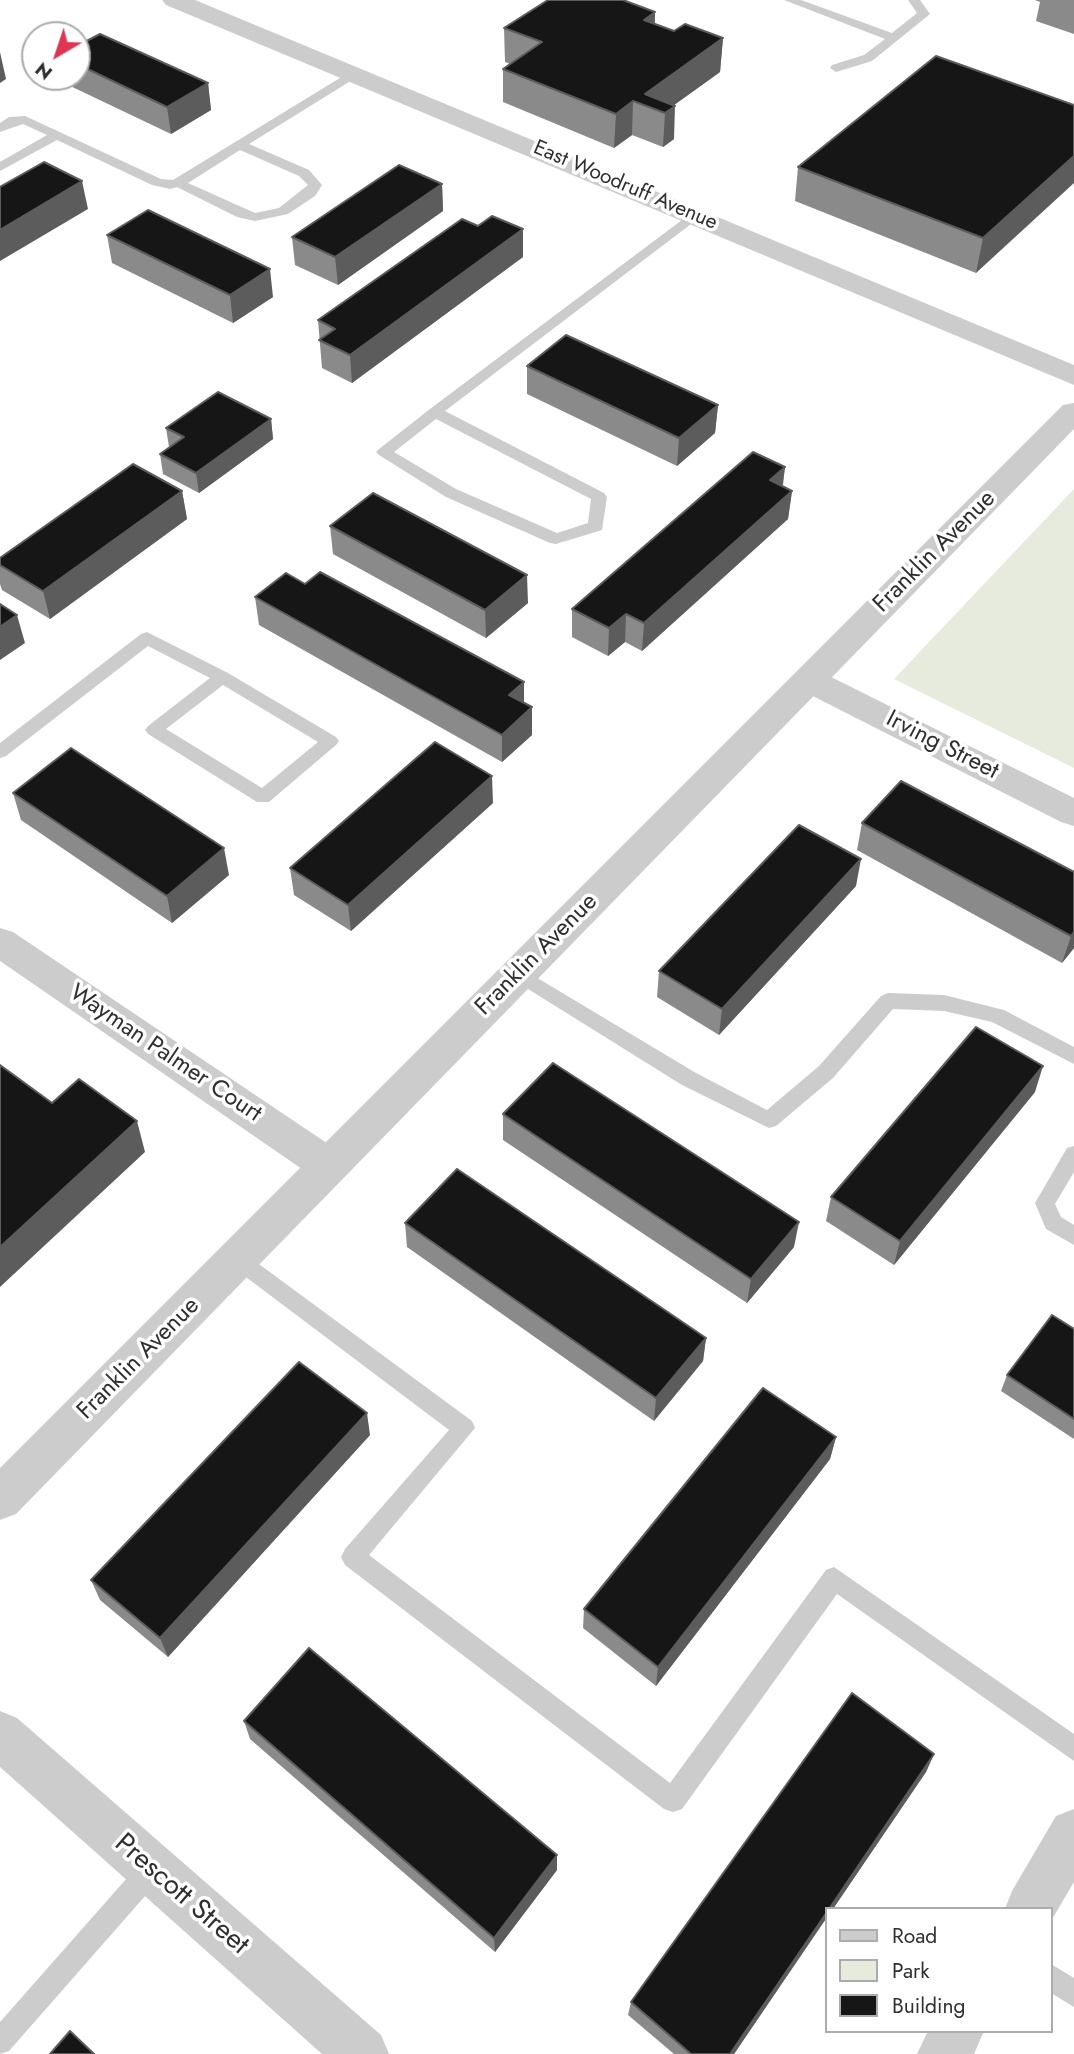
<!DOCTYPE html>
<html>
<head>
<meta charset="utf-8">
<style>
  body { margin:0 }
  #map { position:relative; width:1074px; height:2054px; overflow:hidden; background:#fff; font-family:Jost,sans-serif }
  canvas { display:block }
  .legend { position:absolute; left:825px; top:1907px; width:228px; height:126px; box-sizing:border-box; background:#fff; border:2px solid #acacac; margin:0; padding:9px 12px; list-style:none; font-size:21px; color:#2f2f2f }
  .legend li { display:flex; align-items:center; gap:14px; height:35px }
  .legend b { width:35px; border:2px solid #acacac }
  .north { position:absolute; left:21px; top:21px; width:70px; height:70px; box-sizing:border-box; background:#fff; border:2px solid #acacac; border-radius:50%; rotate:219deg; font-size:19px; font-weight:700; line-height:28px; text-align:center; color:#2f2f2f }
  .north::after { content:''; display:block; margin:auto; width:24px; height:32px; background:#e13554; clip-path:polygon(50% 0,100% 100%,50% 72%,0 100%) }
</style>
</head>
<body>
<div id="map">
<canvas width="1074" height="2054"></canvas>
<ul class="legend">
<li><b style="height:9px;background:#ccc"></b>Road</li>
<li><b style="height:19px;background:#e6ebdd"></b>Park</li>
<li><b style="height:19px;background:#161616"></b>Building</li>
</ul>
<div class="north">N</div>
</div>
<script>
const c = document.querySelector('canvas').getContext('2d');
c.lineJoin = 'round';
function fillPath(path, color) {
  c.fillStyle = color;
  c.fill(path, 'evenodd');
}
function shape(rows) {
  const path = new Path2D();
  for (const r of rows) {
    path.moveTo(r[0], r[1]);
    for (let i = 2; i < r.length; i += 2) path.lineTo(r[i], r[i + 1]);
  }
  return path;
}
function stroke(path, color, width, dash) {
  c.strokeStyle = color;
  c.lineWidth = width;
  c.lineCap = dash ? 'butt' : 'round';
  c.setLineDash(dash || []);
  c.stroke(path);
}
function write(font, color, halo, rows, align = 'center') {
  c.font = font + ' Jost,sans-serif';
  c.lineWidth = 7;
  c.setLineDash([]);
  c.textBaseline = 'middle';
  c.strokeStyle = halo;
  c.fillStyle = color;
  for (const [text, x, y, turn = 0] of rows) {
    c.save();
    c.translate(x, y);
    c.rotate((+turn || 0) * Math.PI / 180);
    c.textAlign = isNaN(turn) ? turn : align;
    if (halo) c.strokeText(text, 0, 0);
    c.fillText(text, 0, 0);
    c.restore();
  }
}
const green = shape([
  [1074,489,1074,768,894,679]
]);
const service = shape([
  [784,0,801,0,892,33,917,13,908,0,920,0,930,14,872,61,836,72,830,68,832,65,864,55,885,39,784,0],
  [353,70,359,74,357,77,249,144,309,170,322,185,315,196,288,214,255,221,237,217,177,187,170,189,152,185,57,140,0,171,0,162,47,135,23,124,0,132,0,123,9,117,25,116,161,179,173,180,353,70],
  [240,150,299,176,308,185,279,208,255,213,188,183,240,150],
  [694,211,701,215,699,218,445,411,604,493,607,497,602,530,556,544,550,543,446,497,379,455,376,452,379,449,430,409,694,211],
  [436,419,591,499,588,523,557,533,456,489,394,452,436,419],
  [147,632,228,673,336,737,339,741,336,745,269,802,257,802,148,734,145,730,148,726,210,678,148,646,6,756,0,758,0,743,141,634,147,632],
  [223,685,318,742,262,788,166,729,223,685],
  [519,967,696,1073,767,1110,819,1066,881,996,888,993,944,995,1004,1010,1074,1047,1074,1064,992,1022,944,1011,893,1009,833,1078,776,1126,769,1128,682,1085,512,979,510,974,512,969,519,967],
  [1074,1146,1074,1172,1055,1204,1061,1217,1074,1225,1074,1245,1046,1229,1035,1203,1067,1148,1074,1146],
  [237,1250,244,1253,472,1421,475,1428,369,1555,670,1783,826,1570,834,1567,1074,1734,1074,1761,837,1594,682,1809,673,1812,664,1809,345,1565,341,1557,345,1549,449,1430,230,1265,227,1259,230,1253,237,1250],
  [151,1857,160,1861,164,1870,160,1879,9,2051,0,2054,0,2022,142,1861,151,1857],
  [1051,1964,1074,1978,1074,2007,1051,1993,1051,1964]
]);
const minor = shape([
  [809,668,821,672,1074,798,1074,826,1061,822,797,688,792,680,797,672,809,668],
  [0,928,13,932,343,1154,349,1166,343,1178,329,1183,315,1178,0,961,0,928],
  [0,1711,17,1718,381,2035,389,2054,322,2054,0,1767,0,1711],
  [1074,1809,1074,1882,1051,1921,1051,1909,1005,1909,1012,1891,1056,1816,1074,1809],
  [928,2031,984,2031,974,2054,917,2054,928,2031]
]);
const tertiary = shape([
  [162,0,195,0,1074,365,1074,385,166,5,162,0],
  [1074,403,1074,429,16,1514,0,1520,0,1468,1063,405,1074,403]
]);
const wall = shape([
  [1035,0,1074,0,1074,34,1036,21,1040,2],
  [655,12,655,24,674,31,723,38,720,72,674,105,674,139,663,147,632,135,614,148,503,102,503,69,510,64,505,62,504,28],
  [77,46,208,83,211,110,171,134,64,83,63,77,77,77],
  [1074,105,976,273,795,201,798,167],
  [442,184,443,211,338,285,295,265,292,237],
  [478,226,523,229,523,257,352,383,322,368,318,320],
  [107,235,273,297,233,323,112,263],
  [527,366,718,405,715,433,677,466,527,394],
  [271,419,273,439,199,493,163,474,160,454,169,447,166,428],
  [785,467,783,486,792,491,788,519,642,651,625,642,608,656,572,637,572,609],
  [182,491,187,519,50,619,2,590,0,584,0,558],
  [330,526,528,603,486,638,333,554],
  [255,597,524,703,532,707,532,735,502,762,259,625],
  [13,793,229,875,172,923,21,820],
  [493,803,351,931,294,895,290,868],
  [862,823,1074,872,1074,948,1062,963,857,850],
  [856,886,719,1035,657,997,659,971],
  [1035,1092,894,1265,826,1221,831,1197],
  [503,1114,794,1247,747,1303,503,1140],
  [405,1223,706,1338,703,1361,654,1421,407,1247],
  [1074,1329,1074,1439,1001,1391,1007,1375],
  [370,1435,168,1657,100,1600,91,1580],
  [836,1437,830,1459,656,1686,583,1628,584,1609],
  [244,1721,557,1870,495,1952,250,1739],
  [934,1754,926,1772,734,2054,674,2054,628,2015,631,2002]
]);
const shadedWall = shape([
  [655,12,654,45,644,20],
  [723,38,720,72,663,113,645,94],
  [0,52,6,79,0,83],
  [208,83,211,110,171,134,167,107],
  [633,101,632,135,614,148,616,114],
  [675,106,674,139,663,147,665,113],
  [1074,156,1074,183,976,273,983,238],
  [82,181,88,209,0,261,0,230],
  [442,184,443,211,338,285,335,257],
  [523,229,523,257,352,383,350,355],
  [270,269,273,297,233,323,230,295],
  [718,405,715,433,677,466,679,438],
  [271,419,273,439,199,493,196,473],
  [785,467,781,495,770,480],
  [182,491,187,519,50,619,43,591],
  [792,491,788,519,642,651,644,623],
  [527,575,528,603,486,638,485,610],
  [626,614,625,642,608,656,609,628],
  [17,615,25,643,0,660,0,627],
  [524,682,524,709,509,695],
  [532,707,532,735,502,762,502,735],
  [492,776,493,803,351,931,348,905],
  [224,848,229,875,172,923,167,896],
  [861,859,856,886,719,1035,722,1009],
  [1074,932,1074,948,1062,963,1071,936],
  [1043,1066,1035,1092,894,1265,900,1241],
  [137,1121,145,1152,0,1287,0,1247],
  [799,1222,794,1247,747,1303,751,1279],
  [706,1338,703,1361,654,1421,656,1398],
  [367,1413,370,1435,168,1657,160,1638],
  [836,1437,830,1459,656,1686,658,1667],
  [934,1754,926,1772,833,1909,829,1909],
  [557,1855,557,1870,495,1952,494,1938],
  [827,1912,827,1917,734,2054,730,2054]
]);
const building = shape([
  [548,0,623,0,655,12,644,20,674,31,685,24,723,38,645,94,675,106,665,113,633,101,616,114,503,69,542,42,504,28,548,0],
  [100,34,208,83,167,107,77,64,77,46,100,34],
  [936,56,1074,105,1074,156,983,238,798,167,936,56],
  [44,162,82,181,0,230,0,187,44,162],
  [399,165,442,184,335,257,292,237,399,165],
  [148,210,270,269,230,295,107,235,148,210],
  [492,216,523,229,350,355,319,340,335,329,318,320,462,219,478,226,492,216],
  [566,335,718,405,679,438,527,366,566,335],
  [218,392,271,419,196,473,160,454,184,437,166,428,218,392],
  [753,452,785,467,770,480,792,491,644,623,626,614,609,628,572,609,753,452],
  [133,464,182,491,43,591,0,565,0,558,133,464],
  [373,493,527,575,485,610,330,526,373,493],
  [320,572,524,682,509,695,532,707,502,735,255,597,286,573,305,584,320,572],
  [0,604,17,615,0,627,0,604],
  [435,742,492,776,348,905,290,868,435,742],
  [71,748,224,848,167,896,13,793,71,748],
  [901,781,1074,872,1074,932,1071,936,862,823,901,781],
  [799,825,861,859,722,1009,659,971,799,825],
  [976,1027,1043,1066,900,1241,831,1197,976,1027],
  [553,1063,799,1222,751,1279,503,1114,553,1063],
  [0,1065,52,1103,79,1079,137,1121,0,1247,0,1065],
  [457,1169,706,1338,656,1398,405,1223,457,1169],
  [1052,1315,1074,1329,1074,1419,1007,1375,1052,1315],
  [299,1362,367,1413,160,1638,91,1580,299,1362],
  [763,1388,836,1437,658,1667,584,1609,763,1388],
  [309,1648,557,1855,494,1938,244,1721,309,1648],
  [852,1693,934,1754,829,1909,827,1909,827,1912,730,2054,691,2054,631,2002,852,1693],
  [70,2031,94,2054,50,2054,70,2031]
]);
const farStreetnames = [
  ["East Woodruff Avenue",625,186,23]
];
const streetNames = [
  ["Franklin Avenue",935,552,-45],
  ["Irving Street",942,746,27],
  ["Franklin Avenue",537,955,-45],
  ["Wayman Palmer Court",165,1054,34],
  ["Franklin Avenue",139,1359,-45]
];
const nearStreetnames = [
  ["Prescott Street",181,1895,41]
];
fillPath(green, '#e6ebdd');
fillPath(service, '#ccc');
fillPath(minor, '#ccc');
fillPath(tertiary, '#ccc');
fillPath(wall, '#8a8a8a');
fillPath(shadedWall, '#5c5c5c');
fillPath(building, '#161616');
stroke(building, '#5c5c5c', 2);
write('21px', '#2f2f2f', '#fff', farStreetnames);
write('24px', '#2f2f2f', '#fff', streetNames);
write('28px', '#2f2f2f', '#fff', nearStreetnames);
</script>
</body>
</html>
